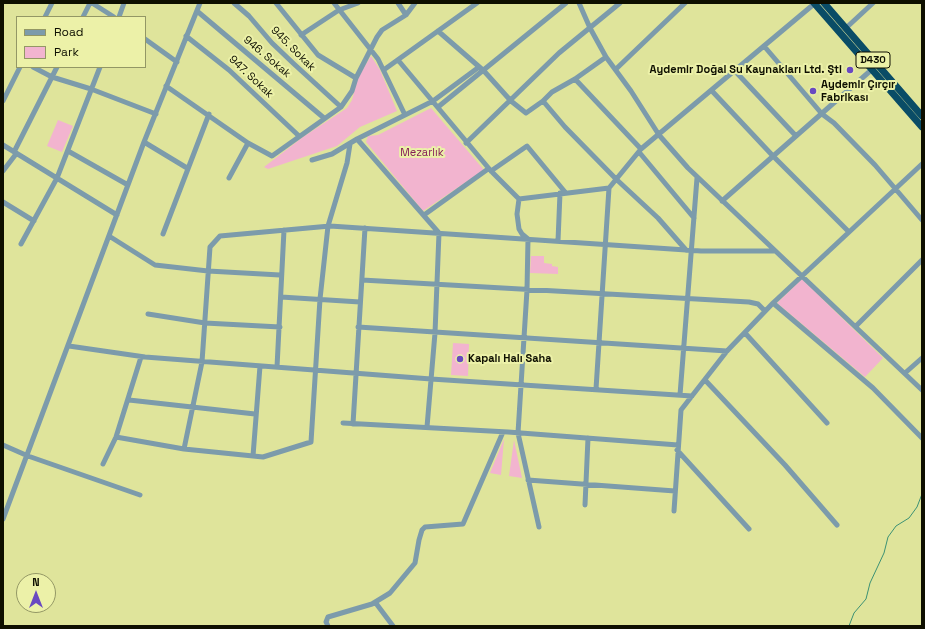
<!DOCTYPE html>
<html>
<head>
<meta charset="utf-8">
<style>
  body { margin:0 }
  #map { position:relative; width:925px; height:629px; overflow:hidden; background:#dfe49b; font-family:"Space Grotesk",sans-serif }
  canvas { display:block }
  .frame { position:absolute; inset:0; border:4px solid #0e0f00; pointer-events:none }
  .legend { position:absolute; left:16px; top:16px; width:130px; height:52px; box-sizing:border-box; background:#ecf1a8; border:1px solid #939765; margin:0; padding:5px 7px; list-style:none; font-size:12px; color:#0e0f00 }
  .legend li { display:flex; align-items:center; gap:8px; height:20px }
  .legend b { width:20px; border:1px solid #939765 }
  .north { position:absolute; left:16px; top:573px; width:40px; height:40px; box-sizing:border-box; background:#ecf1a8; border:1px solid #939765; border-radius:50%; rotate:0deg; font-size:11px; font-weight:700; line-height:16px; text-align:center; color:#0e0f00 }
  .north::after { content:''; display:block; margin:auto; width:14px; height:18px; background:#6949c1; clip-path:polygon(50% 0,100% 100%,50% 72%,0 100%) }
</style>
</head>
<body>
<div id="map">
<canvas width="925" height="629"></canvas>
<div class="frame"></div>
<ul class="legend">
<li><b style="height:5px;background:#7c9bab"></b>Road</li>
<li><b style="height:11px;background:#f2b4cf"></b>Park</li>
</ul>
<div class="north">N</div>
</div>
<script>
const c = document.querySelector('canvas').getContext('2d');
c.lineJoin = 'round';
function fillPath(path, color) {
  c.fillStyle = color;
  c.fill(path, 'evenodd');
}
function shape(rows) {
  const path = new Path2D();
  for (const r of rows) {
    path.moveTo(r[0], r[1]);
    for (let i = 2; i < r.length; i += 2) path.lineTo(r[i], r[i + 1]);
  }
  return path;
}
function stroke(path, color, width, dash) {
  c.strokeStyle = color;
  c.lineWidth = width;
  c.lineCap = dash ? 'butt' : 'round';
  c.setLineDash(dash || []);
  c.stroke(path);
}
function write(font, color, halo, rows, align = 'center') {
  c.font = font + ' "Space Grotesk",sans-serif';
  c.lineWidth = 4;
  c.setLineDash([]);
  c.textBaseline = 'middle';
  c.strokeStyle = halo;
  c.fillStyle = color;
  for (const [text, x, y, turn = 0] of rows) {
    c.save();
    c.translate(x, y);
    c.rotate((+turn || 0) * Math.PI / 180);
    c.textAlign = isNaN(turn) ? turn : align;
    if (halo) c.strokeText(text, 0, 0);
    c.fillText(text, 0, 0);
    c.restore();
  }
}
const green = shape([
  [371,56,380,70,397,111,360,127,337,146,268,169,264,167,303,137,347,108,352,100,358,77],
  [431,108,484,170,423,211,366,142,368,136,378,135],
  [58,120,73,126,62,152,47,146],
  [531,256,544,256,544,263,552,264,552,266,558,267,558,274,530,273],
  [802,279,883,358,865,377,777,303],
  [453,343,469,344,468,376,451,375],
  [504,439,501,475,490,473],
  [514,440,522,478,509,476]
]);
const stream = shape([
  [849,626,854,613,866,599,870,583,884,553,888,537,896,526,909,518,917,507,922,494]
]);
const minor = shape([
  [92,3,114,17],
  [234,3,249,16,272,43,294,64,341,107],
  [276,3,318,55,356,78],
  [334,3,378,59,405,115],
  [398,3,406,15],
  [579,3,590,28,606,57,631,91,659,135,688,168,922,390],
  [197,11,324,118],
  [45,17,52,3],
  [83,17,90,3],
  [119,17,124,3],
  [846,28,873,3],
  [438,31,484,71,511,101,526,113,543,101,552,92,575,79,606,57],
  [301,35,339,10,358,3],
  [186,36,229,70,299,136],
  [145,39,177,62],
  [764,46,822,114,834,123,875,165,922,220],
  [398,60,491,171,519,199,609,188,641,149,814,4],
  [33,67,52,77,91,89,156,114],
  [385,69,477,3],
  [616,69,685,3],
  [735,71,796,136],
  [575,79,641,149],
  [166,86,248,143,272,156,341,107,352,91,356,78,377,37,382,30,406,15,415,3],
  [712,91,773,156,849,232],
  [3,101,20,67],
  [543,101,565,127,616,179,658,218,686,250],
  [438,107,566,3],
  [357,139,439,233,435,333,427,427],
  [144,142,187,168],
  [466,143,559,53,620,3],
  [3,145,117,215],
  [68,151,128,185],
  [14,152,57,67],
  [639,152,694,218],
  [312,160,332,154,357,139,433,101,479,67],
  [3,171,16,154],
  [491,171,527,146,565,192],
  [229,178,248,143],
  [519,199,517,214,519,229,522,234,528,239,527,290,518,433,539,527],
  [722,201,869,72],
  [3,202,34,221],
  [424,215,488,169],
  [163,234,209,114],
  [109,236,155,265,208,271,280,275],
  [558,241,560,193],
  [21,244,57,178,100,67],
  [362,280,749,302,758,304,765,311],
  [281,297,360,302],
  [773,303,873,388,922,438],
  [148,314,205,323,280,327],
  [856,326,922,260],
  [358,327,727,351],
  [745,333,827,423],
  [69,346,145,357,431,379,692,396],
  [277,367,284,230],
  [905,373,922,358],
  [705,380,785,465,837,525],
  [596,389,609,188],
  [680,395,697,178],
  [129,400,255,414],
  [343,423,508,432,678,445],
  [353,424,365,228],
  [116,437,184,449,263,457,311,442,320,299,328,226,347,163,350,144],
  [3,445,28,456,140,495],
  [184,449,202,362,210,247,220,236,330,226,701,251,774,251],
  [677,450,749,529],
  [253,456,260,366],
  [103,464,116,437,141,357],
  [528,480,675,491],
  [585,505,588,438],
  [674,511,681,410,727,351,773,303,922,164],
  [3,519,144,142,200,3],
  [375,602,393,626],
  [328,626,326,622,328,617,372,604,390,593,415,563,419,540,422,530,425,527,463,524,503,432]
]);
const highway = shape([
  [814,3,922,127],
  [824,3,922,116]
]);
const markers = [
  [850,70,4,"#6949c1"],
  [813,91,4,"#6949c1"],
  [460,359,4,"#6949c1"]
];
const shields = [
  [873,60,34]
];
const shieldNames = [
  ["D430",873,60]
];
const streetNames = [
  ["945. Sokak",293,49,45],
  ["946. Sokak",267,57,40],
  ["947. Sokak",251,77,43]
];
const poiNames = [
  ["Aydemir Doğal Su Kaynakları Ltd. Şti",842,70,"right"],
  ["Aydemir Çırçır",821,85],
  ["Fabrikası",821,98],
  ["Kapalı Halı Saha",468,359]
];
const parkNames = [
  ["Mezarlık",422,153]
];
fillPath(green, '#f2b4cf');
stroke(stream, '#3c9174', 1);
stroke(minor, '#7c9bab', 5);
stroke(highway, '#0a4c66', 7);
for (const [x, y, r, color] of markers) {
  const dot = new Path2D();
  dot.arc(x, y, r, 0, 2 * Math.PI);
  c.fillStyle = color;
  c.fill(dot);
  stroke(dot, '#ecf1a8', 1.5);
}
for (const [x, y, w] of shields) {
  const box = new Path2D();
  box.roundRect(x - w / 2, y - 8, w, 16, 3);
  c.fillStyle = '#ecf1a8';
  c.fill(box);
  stroke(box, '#0e0f00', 1);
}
write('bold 10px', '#0e0f00', null, shieldNames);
write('11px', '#0e0f00', '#ecf1a8', streetNames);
write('bold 11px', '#0e0f00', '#ecf1a8', poiNames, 'left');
write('11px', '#851d58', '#ecf1a8', parkNames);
</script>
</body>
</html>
